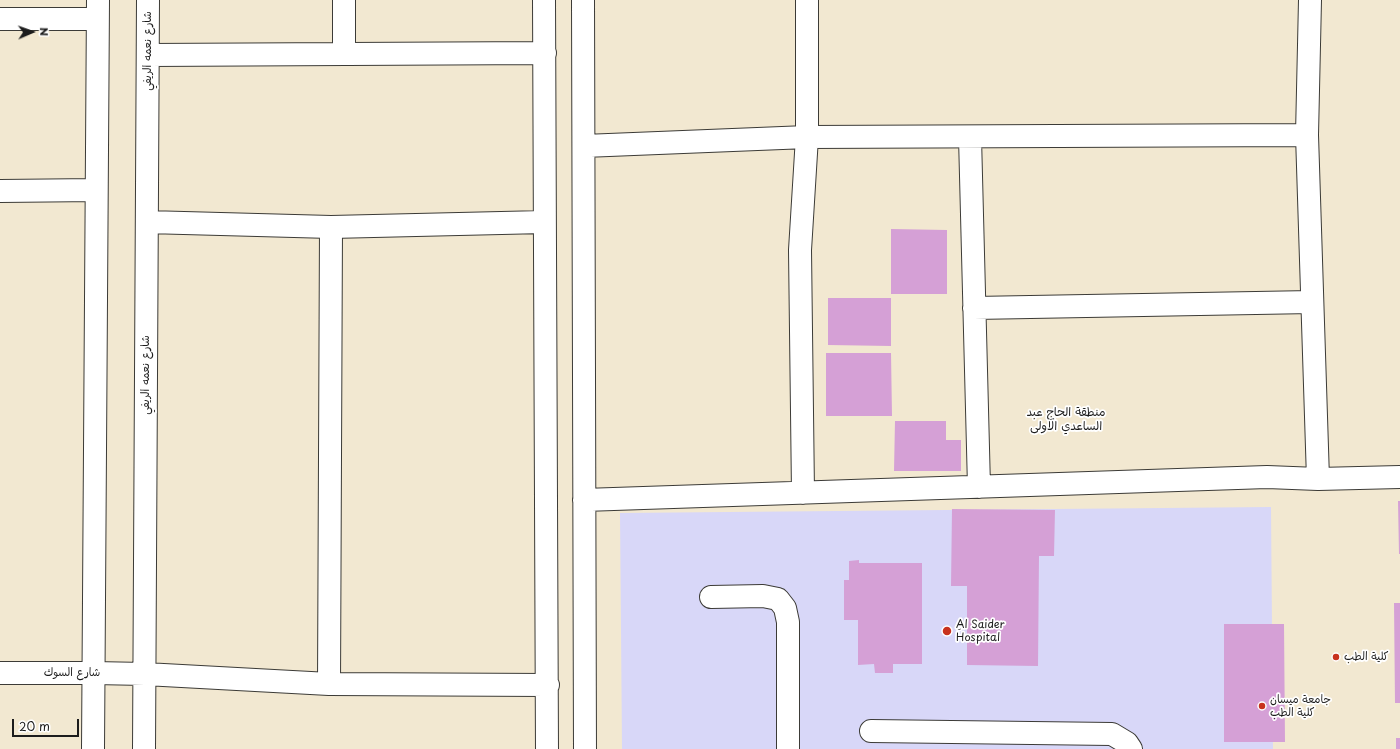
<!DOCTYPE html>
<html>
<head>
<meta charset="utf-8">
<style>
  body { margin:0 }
  #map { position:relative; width:1400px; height:749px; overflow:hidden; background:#f2e8d1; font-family:"Playpen Sans",sans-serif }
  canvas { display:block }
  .north { position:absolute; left:12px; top:12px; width:40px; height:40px; -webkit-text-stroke:3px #fff; paint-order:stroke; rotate:88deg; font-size:11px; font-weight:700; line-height:16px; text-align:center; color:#1c1c1c }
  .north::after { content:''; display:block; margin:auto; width:14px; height:18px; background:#1c1c1c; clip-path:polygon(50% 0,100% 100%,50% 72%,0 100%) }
  .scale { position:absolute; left:12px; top:719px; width:67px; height:18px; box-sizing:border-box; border:2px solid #1c1c1c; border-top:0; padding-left:5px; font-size:12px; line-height:14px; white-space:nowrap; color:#1c1c1c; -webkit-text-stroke:3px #fff; paint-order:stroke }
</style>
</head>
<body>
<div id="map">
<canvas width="1400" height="749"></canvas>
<div class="north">N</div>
<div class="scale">20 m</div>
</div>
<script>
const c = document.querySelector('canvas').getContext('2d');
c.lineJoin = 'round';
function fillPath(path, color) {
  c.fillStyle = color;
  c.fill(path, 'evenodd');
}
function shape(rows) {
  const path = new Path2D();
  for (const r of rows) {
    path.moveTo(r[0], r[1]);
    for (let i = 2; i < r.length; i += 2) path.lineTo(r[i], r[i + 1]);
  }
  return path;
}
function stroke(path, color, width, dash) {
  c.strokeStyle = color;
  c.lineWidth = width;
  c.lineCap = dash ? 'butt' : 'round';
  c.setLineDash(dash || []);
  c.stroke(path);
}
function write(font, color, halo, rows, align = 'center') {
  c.font = font + ' "Playpen Sans","Playpen Sans Arabic",sans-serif';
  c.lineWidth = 3.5;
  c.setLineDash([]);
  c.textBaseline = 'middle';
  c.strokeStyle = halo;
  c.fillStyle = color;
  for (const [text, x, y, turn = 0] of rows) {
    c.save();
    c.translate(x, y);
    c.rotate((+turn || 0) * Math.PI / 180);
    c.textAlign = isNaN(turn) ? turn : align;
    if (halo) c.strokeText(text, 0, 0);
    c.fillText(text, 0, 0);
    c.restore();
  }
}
const built = shape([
  [1271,507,1273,749,622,749,620,513]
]);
const building = shape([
  [891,229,947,230,947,294,891,294],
  [828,298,891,298,891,346,828,345],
  [826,353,891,353,892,416,826,416],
  [895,421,946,421,946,440,961,440,961,471,894,471],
  [1398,501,1400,501,1400,554,1399,554],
  [952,509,1055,510,1054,556,1039,556,1038,666,967,665,967,586,951,586],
  [859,560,859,563,922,563,922,664,893,664,893,673,875,673,874,664,858,665,858,620,844,620,844,580,849,580,849,561],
  [1394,603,1400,603,1400,703,1395,703],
  [1224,624,1284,624,1285,742,1224,742],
  [1396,738,1400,738,1400,749,1396,749]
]);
const minor = shape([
  [344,0,344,54],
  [544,0,547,749],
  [583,0,585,749],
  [1310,0,1307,135,1318,479],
  [0,19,97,19],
  [148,55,545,53],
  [970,137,979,487],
  [584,146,807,137,1307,135],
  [0,191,96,190],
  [147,222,331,227,544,222],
  [974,308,1312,302],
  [803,493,800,250,807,137,807,0],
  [584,500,1267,477,1318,479,1400,477],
  [711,597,763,596,778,599,785,608,788,622,788,749],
  [0,673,94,673,145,674,329,684,548,685],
  [329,684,331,227],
  [871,731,1112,734,1127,743,1131,749],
  [93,749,98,0],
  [144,749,148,0]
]);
const markers = [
  [947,631,5,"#c8321e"],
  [1336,657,4,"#c8321e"],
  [1262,706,4,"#c8321e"]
];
const streetNames = [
  ["شارع نعمه الريفي",148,51,-90],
  ["شارع نعمه الريفي",146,375,-90],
  ["شارع السوك",72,673]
];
const poiNames = [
  ["ِAl Saider",956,625],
  ["Hospital",956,638],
  ["كلية الطب",1344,657],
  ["جامعة ميسان",1270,700],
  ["كلية الطب",1270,713]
];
const neighbourhoodNames = [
  ["منطقة الحاج عبد",1066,413],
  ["الساعدي الاولى",1066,427]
];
fillPath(built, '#d8d7f8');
fillPath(building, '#d5a0d6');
stroke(minor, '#3c3b37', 24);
stroke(minor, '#fff', 22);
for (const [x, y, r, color] of markers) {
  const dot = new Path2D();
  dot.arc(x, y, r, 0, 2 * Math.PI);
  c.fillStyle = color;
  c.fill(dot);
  stroke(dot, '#fff', 1.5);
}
write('11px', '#1c1c1c', '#fff', streetNames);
write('11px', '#1c1c1c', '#fff', poiNames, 'left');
write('12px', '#1c1c1c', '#fff', neighbourhoodNames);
</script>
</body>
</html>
